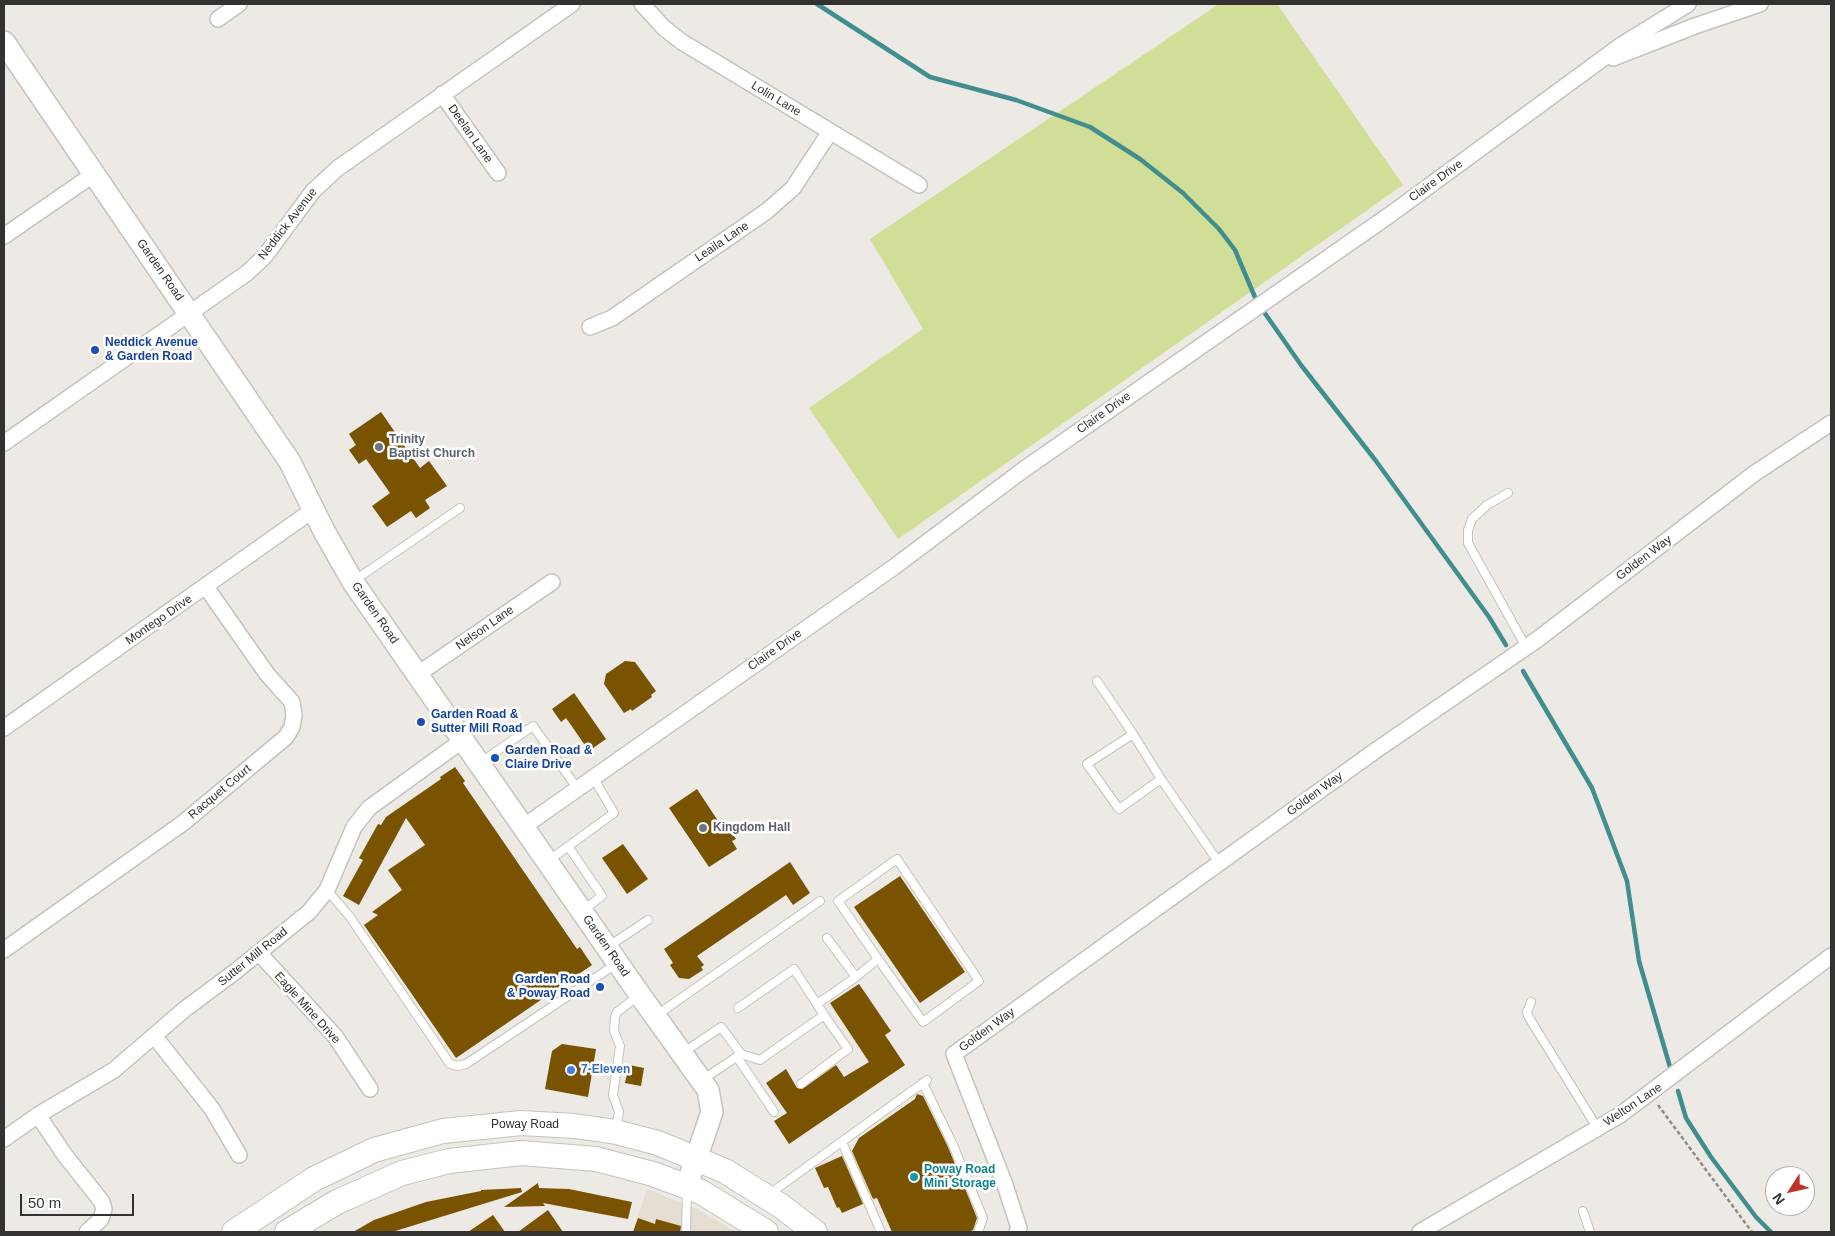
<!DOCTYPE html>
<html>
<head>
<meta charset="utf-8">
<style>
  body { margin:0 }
  #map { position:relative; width:1835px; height:1236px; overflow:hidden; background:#edeae5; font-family:Helvetica,sans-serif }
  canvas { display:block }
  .frame { position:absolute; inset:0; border:5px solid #333230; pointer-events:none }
  .north { position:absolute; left:1765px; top:1166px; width:50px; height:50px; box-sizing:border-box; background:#fff; border:1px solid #adadac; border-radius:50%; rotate:235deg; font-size:14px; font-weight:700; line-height:20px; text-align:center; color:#333230 }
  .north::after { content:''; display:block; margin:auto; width:18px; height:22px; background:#c13328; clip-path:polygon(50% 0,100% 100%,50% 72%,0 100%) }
  .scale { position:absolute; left:20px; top:1194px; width:114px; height:22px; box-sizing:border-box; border:2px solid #333230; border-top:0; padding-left:6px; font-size:15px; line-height:18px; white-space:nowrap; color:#333230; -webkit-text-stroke:4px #fff; paint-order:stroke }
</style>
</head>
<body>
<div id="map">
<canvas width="1835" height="1236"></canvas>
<div class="frame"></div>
<div class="north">N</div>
<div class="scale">50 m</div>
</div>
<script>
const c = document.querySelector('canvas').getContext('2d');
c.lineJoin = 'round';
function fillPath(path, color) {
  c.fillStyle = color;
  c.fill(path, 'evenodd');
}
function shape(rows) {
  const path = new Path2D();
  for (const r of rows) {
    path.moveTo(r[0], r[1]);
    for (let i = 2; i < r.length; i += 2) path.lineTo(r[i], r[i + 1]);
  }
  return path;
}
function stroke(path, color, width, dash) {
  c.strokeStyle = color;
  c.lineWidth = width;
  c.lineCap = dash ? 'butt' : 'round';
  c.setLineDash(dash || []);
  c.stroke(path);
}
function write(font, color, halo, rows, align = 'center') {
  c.font = font + ' Helvetica,sans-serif';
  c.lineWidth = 5;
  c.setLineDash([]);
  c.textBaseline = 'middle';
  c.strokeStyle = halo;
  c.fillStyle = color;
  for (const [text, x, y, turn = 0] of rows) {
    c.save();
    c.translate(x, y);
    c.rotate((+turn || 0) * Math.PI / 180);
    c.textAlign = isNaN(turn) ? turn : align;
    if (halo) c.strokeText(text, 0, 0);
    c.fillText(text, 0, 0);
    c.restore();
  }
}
const built = shape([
  [647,1189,697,1209,737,1232,633,1232]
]);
const green = shape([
  [1219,4,1277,4,1403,185,898,539,809,408,923,329,870,239]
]);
const stream = shape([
  [817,4,930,77,1016,100,1090,127,1140,159,1183,193,1219,229,1235,250,1257,302],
  [1264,312,1301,365,1376,461,1489,617,1506,645],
  [1523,671,1592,788,1627,881,1639,961,1670,1067],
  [1678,1091,1686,1118,1711,1157,1756,1217,1771,1232]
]);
const building = shape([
  [381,412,420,468,429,461,447,486,425,500,430,508,416,518,411,511,387,527,372,506,390,493,366,459,359,464,349,450,356,445,349,434],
  [625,661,635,662,656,691,651,695,652,697,632,711,631,709,624,713,604,684,606,674],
  [574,693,606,739,589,751,566,718,561,722,552,709],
  [455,767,465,781,463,783,577,949,580,947,592,965,456,1058,364,925,378,915,372,912,402,890,388,870,425,845,406,818,359,905,343,896,363,860,359,858,378,824,381,825,386,817,441,779,440,777],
  [697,789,724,830,728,827,736,839,732,841,737,849,709,867,669,808],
  [623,844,648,879,627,894,602,858],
  [790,862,810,893,793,905,786,895,697,956,704,965,701,967,703,970,689,979,679,978,670,965,673,963,664,949],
  [900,876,965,972,920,1003,854,907],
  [859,984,891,1031,885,1035,905,1065,789,1144,774,1121,787,1113,766,1083,786,1069,797,1088,802,1089,836,1065,844,1077,869,1062,830,1003],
  [562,1044,596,1049,588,1097,545,1089,552,1051],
  [629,1065,644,1068,641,1086,625,1083],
  [917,1094,923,1096,948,1147,977,1218,973,1230,968,1232,892,1232,877,1198,873,1199,852,1151,859,1138,915,1099],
  [842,1156,863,1204,842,1213,839,1207,837,1208,828,1187,824,1188,815,1168],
  [538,1183,539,1188,569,1189,632,1202,628,1219,543,1203,545,1206,504,1207],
  [521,1188,522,1192,392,1232,353,1232,374,1220,426,1202,481,1191,481,1190],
  [548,1210,563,1232,518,1232],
  [493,1215,505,1232,468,1232],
  [638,1218,655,1224,656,1219,681,1226,680,1232,633,1232]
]);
const path = shape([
  [1658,1105,1752,1232]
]);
const lane = shape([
  [1508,493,1487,505,1472,519,1468,530,1468,543,1526,647],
  [355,580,460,508],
  [1097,681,1133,734],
  [481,762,533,726,577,788],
  [1161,779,1133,734,1087,764,1119,809,1161,779,1219,863],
  [568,846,602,896,582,911],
  [548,861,614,813,593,777],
  [327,890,350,917,450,1064,458,1066,466,1064,616,964],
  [609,946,648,920],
  [856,977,878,959,923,1022,979,981,897,859,838,901,878,959],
  [1531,1002,1527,1012,1528,1016,1598,1129],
  [817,1004,856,977,827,938],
  [738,1008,794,969,824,1015,760,1060,741,1054],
  [657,1015,820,901],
  [684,1052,721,1027,741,1054,702,1080],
  [737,1057,774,1112],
  [923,1083,953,1145,983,1218,978,1232],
  [801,1084,848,1049,824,1015],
  [616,1128,619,1112,613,1095,620,1046,614,1031,615,1017,617,1012,638,996],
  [842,1142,881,1232],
  [768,1195,927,1080],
  [1583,1211,1590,1232],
  [686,1232,687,1190]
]);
const street = shape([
  [642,4,664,28,682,42,919,185],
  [218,19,239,4],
  [1613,58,1695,26,1760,4],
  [442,94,498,173],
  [4,236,94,174],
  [590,327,612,318,767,211,793,188,830,132],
  [4,443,247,273,265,256,313,191,338,168,572,4],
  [418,674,552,582],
  [4,728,313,510],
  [523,827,894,567,1023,470,1391,214,1620,46,1688,4],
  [4,950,183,823,286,737,292,727,294,715,292,702,267,674,206,587],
  [259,953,335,1036,370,1089],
  [155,1037,212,1109,239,1155],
  [38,1115,64,1154,102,1202,104,1209,101,1219,87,1232],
  [4,1139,38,1115,114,1070,185,1009,236,971,309,912,327,890,354,827,369,808,463,740],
  [1017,1232,1019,1228,1004,1182,954,1054,1375,751,1538,639,1755,473,1831,423],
  [1420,1232,1620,1115,1831,956]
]);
const secondary = shape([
  [4,42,290,462,324,531,353,582,640,995,708,1090,712,1112,687,1185]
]);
const primary = shape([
  [234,1232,314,1179,374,1150,443,1131,521,1123,575,1126,616,1132,658,1143,725,1171,781,1206,815,1232],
  [287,1232,337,1202,402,1173,449,1161,521,1153,596,1159,653,1174,701,1192,766,1232]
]);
const markers = [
  [95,350,5,"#1a4fb4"],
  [379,447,5,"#6b7280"],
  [421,722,5,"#1a4fb4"],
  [495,758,5,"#1a4fb4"],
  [703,828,5,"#6b7280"],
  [600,987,5,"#1a4fb4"],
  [571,1070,5,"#3f7fe0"],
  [914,1177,5,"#0f9aa8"]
];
const streetNames = [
  ["Lolin Lane",776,99,31],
  ["Deelan Lane",470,134,55],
  ["Claire Drive",1436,181,-36],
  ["Neddick Avenue",288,224,-52],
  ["Leaila Lane",722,242,-34],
  ["Garden Road",160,270,55],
  ["Claire Drive",1104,413,-35],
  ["Golden Way",1644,558,-37],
  ["Garden Road",375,613,55],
  ["Montego Drive",159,620,-35],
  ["Nelson Lane",485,628,-35],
  ["Claire Drive",775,650,-35],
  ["Racquet Court",220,792,-40],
  ["Golden Way",1315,794,-36],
  ["Garden Road",606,946,55],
  ["Sutter Mill Road",253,957,-39],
  ["Eagle Mine Drive",307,1008,48],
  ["Golden Way",987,1030,-36],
  ["Welton Lane",1633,1105,-34],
  ["Poway Road",525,1125]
];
const transitNames = [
  ["Neddick Avenue",105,343],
  ["& Garden Road",105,357],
  ["Garden Road &",431,715],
  ["Sutter Mill Road",431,729],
  ["Garden Road &",505,751],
  ["Claire Drive",505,765],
  ["Garden Road",590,980,"right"],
  ["& Poway Road",590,994,"right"]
];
const worshipNames = [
  ["Trinity",389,440],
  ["Baptist Church",389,454],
  ["Kingdom Hall",713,828]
];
const shopNames = [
  ["7-Eleven",581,1070]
];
const cultureNames = [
  ["Poway Road",924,1170],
  ["Mini Storage",924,1184]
];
fillPath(built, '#e4ded3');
fillPath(green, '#d0de98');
stroke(stream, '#408e8e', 4.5);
fillPath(building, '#795300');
stroke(lane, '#c4c2bd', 10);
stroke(street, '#c4c2bd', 18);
stroke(secondary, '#c4c2bd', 24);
stroke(primary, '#c4c2bd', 26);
stroke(path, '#8d8b88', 2.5, [4, 2.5]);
stroke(lane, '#fff', 8);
stroke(street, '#fff', 15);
stroke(secondary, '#fff', 21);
stroke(primary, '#fff', 24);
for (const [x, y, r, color] of markers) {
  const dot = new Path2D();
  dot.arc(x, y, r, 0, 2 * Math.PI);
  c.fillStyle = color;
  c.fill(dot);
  stroke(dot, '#fff', 2);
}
write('12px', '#333230', '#fff', streetNames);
write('bold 12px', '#164399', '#fff', transitNames, 'left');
write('bold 12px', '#5b616d', '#fff', worshipNames, 'left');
write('bold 12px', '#366cbe', '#fff', shopNames, 'left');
write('bold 12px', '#0d838f', '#fff', cultureNames, 'left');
</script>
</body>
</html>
